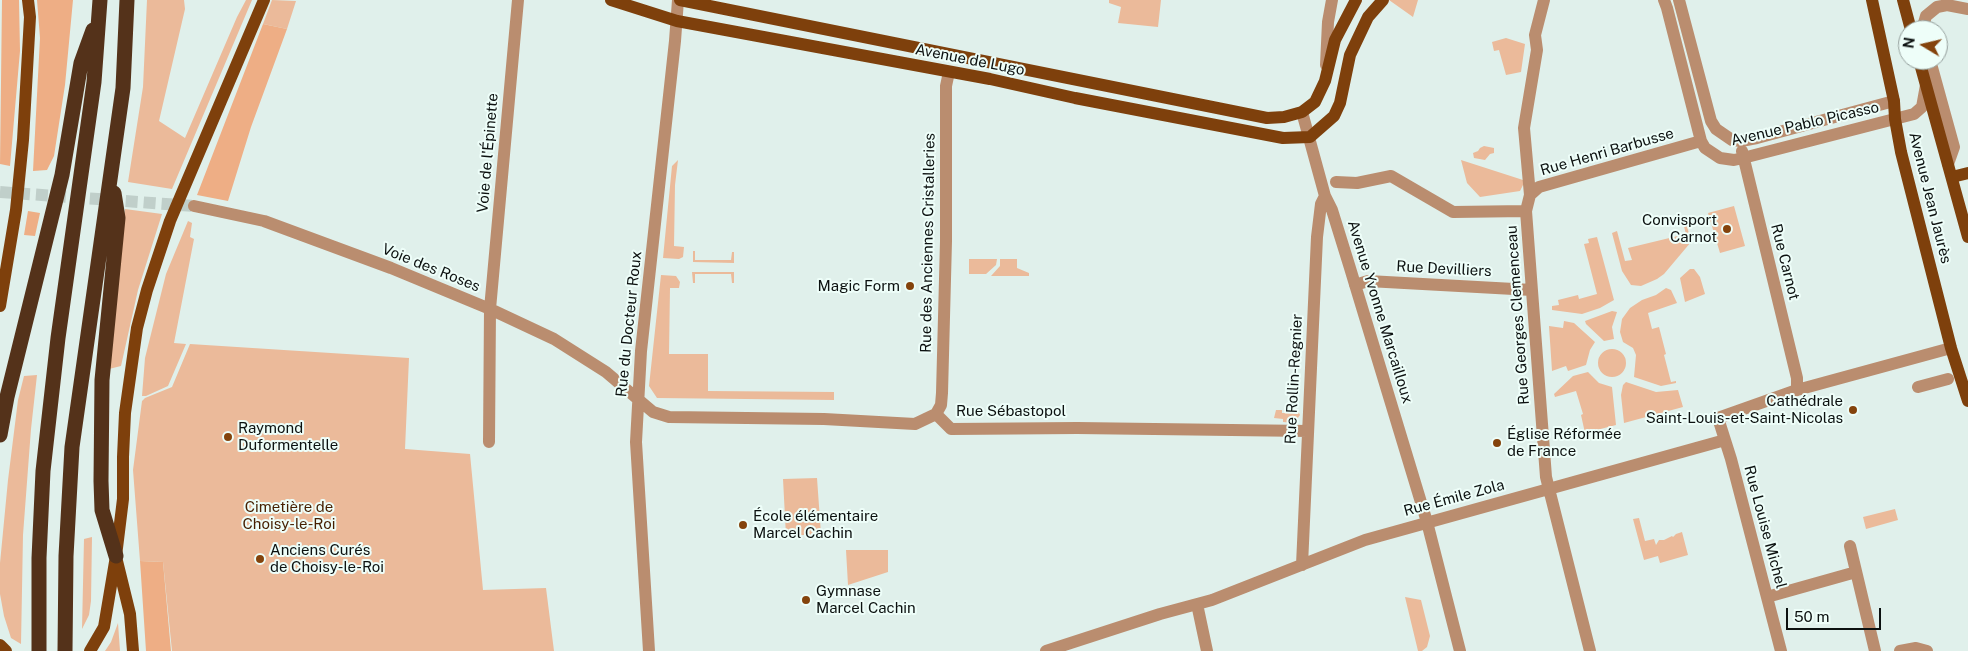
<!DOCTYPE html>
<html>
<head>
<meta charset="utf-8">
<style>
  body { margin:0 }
  #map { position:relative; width:1968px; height:651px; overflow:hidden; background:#e0f0eb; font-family:"Public Sans",sans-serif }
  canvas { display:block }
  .north { position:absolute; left:1898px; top:20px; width:50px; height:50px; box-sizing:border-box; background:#eefef9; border:1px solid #949f9c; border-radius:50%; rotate:279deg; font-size:14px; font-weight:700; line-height:20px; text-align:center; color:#0c1110 }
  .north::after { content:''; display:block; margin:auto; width:18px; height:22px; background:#84430c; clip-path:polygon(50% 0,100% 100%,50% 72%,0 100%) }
  .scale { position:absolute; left:1786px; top:608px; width:95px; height:22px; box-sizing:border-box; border:2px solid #0c1110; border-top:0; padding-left:6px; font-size:15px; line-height:18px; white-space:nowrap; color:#0c1110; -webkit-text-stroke:4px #eefef9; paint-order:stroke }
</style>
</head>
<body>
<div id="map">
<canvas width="1968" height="651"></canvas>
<div class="north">N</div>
<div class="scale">50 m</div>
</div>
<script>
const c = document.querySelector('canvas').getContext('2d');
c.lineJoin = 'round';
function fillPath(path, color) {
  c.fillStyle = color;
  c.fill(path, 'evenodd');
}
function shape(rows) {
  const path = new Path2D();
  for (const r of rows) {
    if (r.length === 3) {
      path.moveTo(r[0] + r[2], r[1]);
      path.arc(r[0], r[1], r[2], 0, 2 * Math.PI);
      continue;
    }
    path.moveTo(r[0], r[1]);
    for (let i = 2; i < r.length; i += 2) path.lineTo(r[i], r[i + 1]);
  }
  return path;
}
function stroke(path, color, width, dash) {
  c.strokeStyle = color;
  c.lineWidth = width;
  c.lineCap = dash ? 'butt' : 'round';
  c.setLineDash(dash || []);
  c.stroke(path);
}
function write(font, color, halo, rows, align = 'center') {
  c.font = font + ' "Public Sans",sans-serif';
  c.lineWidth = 4;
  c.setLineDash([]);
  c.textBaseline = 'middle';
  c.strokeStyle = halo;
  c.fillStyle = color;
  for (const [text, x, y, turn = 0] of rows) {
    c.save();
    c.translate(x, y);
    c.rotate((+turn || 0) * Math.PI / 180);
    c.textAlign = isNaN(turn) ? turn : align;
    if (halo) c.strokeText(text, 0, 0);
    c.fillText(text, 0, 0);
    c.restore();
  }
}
const green = shape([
  [147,0,184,0,185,9,159,121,185,138,237,17,246,0,252,0,172,189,128,182,143,87],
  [272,0,296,1,287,29,263,24],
  [1109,0,1161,0,1158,27,1118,23,1121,7,1109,3],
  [1389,0,1418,0,1413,17],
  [1506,38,1525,44,1521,72,1506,75,1499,50,1494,51,1492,42],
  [1484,146,1494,148,1494,153,1490,154,1485,160,1474,158,1473,153,1478,151,1480,148],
  [678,160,675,185,674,246,684,247,683,257,679,259,663,258,672,166],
  [1461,160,1523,180,1523,185,1520,191,1480,197,1467,183],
  [1734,206,1745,246,1720,253,1708,213],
  [125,209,162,214,138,290,121,366,109,369,113,298],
  [1685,218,1691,242,1664,274,1657,279,1641,286,1631,285,1622,271,1612,233,1617,231,1625,261,1632,260,1628,248,1686,234,1682,219],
  [188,221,192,223,190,237,194,239,174,343,186,344,168,386,146,396,142,396,145,358,166,274],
  [1597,237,1614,300,1600,308,1582,314,1552,310,1552,306,1559,305,1558,300,1578,295,1579,299,1597,294,1584,244,1589,243,1588,239],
  [693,251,695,251,695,260,731,260,732,252,734,252,734,263,693,262],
  [969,259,997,259,996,265,986,274,969,274],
  [1000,259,1017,259,1017,268,1029,273,1029,276,991,276,1000,266],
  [1690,269,1694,269,1700,277,1705,294,1685,302,1680,278],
  [692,272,734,272,734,283,732,283,731,274,695,274,695,283,693,283],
  [661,275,676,276,680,282,679,288,670,288,669,354,708,354,708,391,834,392,834,400,657,398,649,386],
  [1666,288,1671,290,1677,303,1648,313,1652,329,1659,327,1666,354,1664,355,1671,382,1676,381,1676,383,1661,386,1634,377,1636,355,1633,348,1623,342,1620,332,1622,319,1630,308,1642,300,1656,295],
  [1612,311,1617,312,1612,327,1614,339,1604,341,1586,324,1585,321],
  [1564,321,1574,323,1595,342,1590,350,1586,365,1568,371,1566,366,1552,371,1549,326,1563,328],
  [190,344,409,358,405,449,470,454,483,590,546,588,554,651,172,651,163,562,140,561,133,470,142,401,145,398,172,387],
  [1612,363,14],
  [1588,372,1599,383,1612,387,1616,425,1585,433,1581,415,1583,414,1576,391,1555,397,1554,394,1573,376],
  [37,375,31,429,23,535,21,644,11,638,4,616,0,594,0,563,8,480,18,400,24,376],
  [1626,382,1656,392,1678,390,1683,407,1624,423,1621,395,1623,385],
  [1276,410,1282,410,1282,413,1287,413,1287,411,1298,411,1300,415,1294,423,1283,422,1283,419,1274,418],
  [817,478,821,534,786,536,783,479],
  [1895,509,1898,520,1866,529,1863,517],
  [1639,518,1645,541,1654,539,1656,545,1659,540,1664,540,1672,536,1673,537,1676,534,1682,532,1688,555,1660,563,1658,556,1644,560,1633,519],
  [92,537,91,601,89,615,82,629,84,539],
  [846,550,888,550,888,572,848,585],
  [1405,597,1421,600,1430,636,1427,647,1422,651,1418,651],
  [118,623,120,651,105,651,111,642]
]);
const forest = shape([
  [2,0,19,0,20,51,10,166,0,164],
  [37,0,73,0,65,85,54,156,47,170,33,171,40,38],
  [263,24,287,29,251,127,228,201,197,195],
  [28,211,40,213,35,236,24,235],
  [140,561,163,562,171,651,146,651]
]);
const minorTunnel = shape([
  [0,192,194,206]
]);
const minor = shape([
  [1664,0,1667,8,1701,141,1705,148,1720,158,1734,160,1743,158,1914,114,1922,107,1926,85],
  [1679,0,1711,121,1716,129,1732,140,1741,141,1757,138,1894,101],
  [1922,30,1926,16,1937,7,1947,5,1968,9],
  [1930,60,1954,147,1948,164],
  [1326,65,1328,22,1332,0],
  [1302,112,1325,196,1332,210,1350,268,1427,522,1460,651],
  [1742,151,1797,378,1797,390],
  [1336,182,1357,183,1391,176,1453,212,1526,211],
  [1530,195,1524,128,1537,50,1535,35,1544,0],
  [194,206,264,221,391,268,490,309,554,339,606,372,653,412,669,417,824,419,915,424,936,414],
  [1355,285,1368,281,1532,290],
  [1918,387,1948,379],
  [936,414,951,429,1077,428,1308,431],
  [936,414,941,405,942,393,946,241,946,86,949,72],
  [489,442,490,309,518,0],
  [1850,546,1875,651],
  [1302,565,1317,237,1321,204,1325,196],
  [1767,597,1856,572],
  [1197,604,1207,651],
  [649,651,636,442,641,351,675,41,678,0],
  [1046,651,1160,614,1212,600,1365,540,1725,440],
  [1590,651,1546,477,1526,211,1530,195,1539,187,1701,141],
  [1781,651,1731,459,1718,418,1797,390,1951,348],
  [1900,651,1916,648,1927,651]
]);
const major = shape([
  [611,0,677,21,990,79,1075,98,1283,138,1310,137,1334,116,1340,103,1350,55,1368,17,1383,0],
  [680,0,1267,118,1284,117,1302,112,1315,102,1325,81,1335,40,1356,0],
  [1872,0,1894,101,1895,119,1901,152,1951,348,1968,401],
  [1903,0,1911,30],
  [1919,60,1968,237],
  [1952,177,1968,173],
  [0,306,16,210,23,140,30,17,28,0],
  [117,561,130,614,133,651],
  [0,645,6,651],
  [90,651,104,627,116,556,123,499,123,457,125,413,137,328,147,290,170,221,264,0]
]);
const highway = shape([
  [114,193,118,218,102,380,101,481,102,510,116,556],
  [0,435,7,397,62,175,81,63,93,30],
  [39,651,39,558,43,471,58,338,94,82,100,0],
  [65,651,66,556,72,447,123,88,127,0]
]);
const markers = [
  [1727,229,5,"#84430c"],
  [910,286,5,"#84430c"],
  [1853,410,5,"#84430c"],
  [228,437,5,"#84430c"],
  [1497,443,5,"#84430c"],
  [743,525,5,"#84430c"],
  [260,559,5,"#84430c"],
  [806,600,5,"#84430c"]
];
const streetNames = [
  ["Avenue de Lugo",970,60,11],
  ["Avenue Pablo Picasso",1805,124,-13],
  ["Rue Henri Barbusse",1607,152,-16],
  ["Voie de l'Épinette",488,153,-85],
  ["Avenue Jean Jaurès",1930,198,76],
  ["Rue des Anciennes Cristalleries",928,243,-89],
  ["Rue Carnot",1785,262,76],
  ["Voie des Roses",431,268,22],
  ["Rue Devilliers",1444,269,3],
  ["Avenue Yvonne Marcailloux",1380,312,73],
  ["Rue Georges Clemenceau",1518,315,-94],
  ["Rue du Docteur Roux",629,324,-84],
  ["Rue Rollin-Regnier",1294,379,-87],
  ["Rue Sébastopol",1011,411],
  ["Rue Émile Zola",1454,498,-15],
  ["Rue Louise Michel",1765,527,75]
];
const poiNames = [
  ["Convisport",1717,220,"right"],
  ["Carnot",1717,237,"right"],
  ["Magic Form",900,286,"right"],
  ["Cathédrale",1843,401,"right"],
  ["Saint-Louis-et-Saint-Nicolas",1843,418,"right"],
  ["Raymond",238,428],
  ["Duformentelle",238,445],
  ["Église Réformée",1507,434],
  ["de France",1507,451],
  ["École élémentaire",753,516],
  ["Marcel Cachin",753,533],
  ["Anciens Curés",270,550],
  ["de Choisy-le-Roi",270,567],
  ["Gymnase",816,591],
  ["Marcel Cachin",816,608]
];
const parkNames = [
  ["Cimetière de",289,507],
  ["Choisy-le-Roi",289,524]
];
fillPath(green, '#ebba9a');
fillPath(forest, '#eeae85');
stroke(minorTunnel, '#c0cfca', 12, [12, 6]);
stroke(minor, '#ba8d6f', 12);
stroke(major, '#7e400c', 12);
stroke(highway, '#54321a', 15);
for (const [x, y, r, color] of markers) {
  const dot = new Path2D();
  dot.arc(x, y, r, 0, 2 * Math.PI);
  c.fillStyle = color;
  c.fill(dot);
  stroke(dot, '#eefef9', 2);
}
write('15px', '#0c1110', '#eefef9', streetNames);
write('15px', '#0c1110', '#eefef9', poiNames, 'left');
write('15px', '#461f00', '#eefef9', parkNames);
</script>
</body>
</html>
